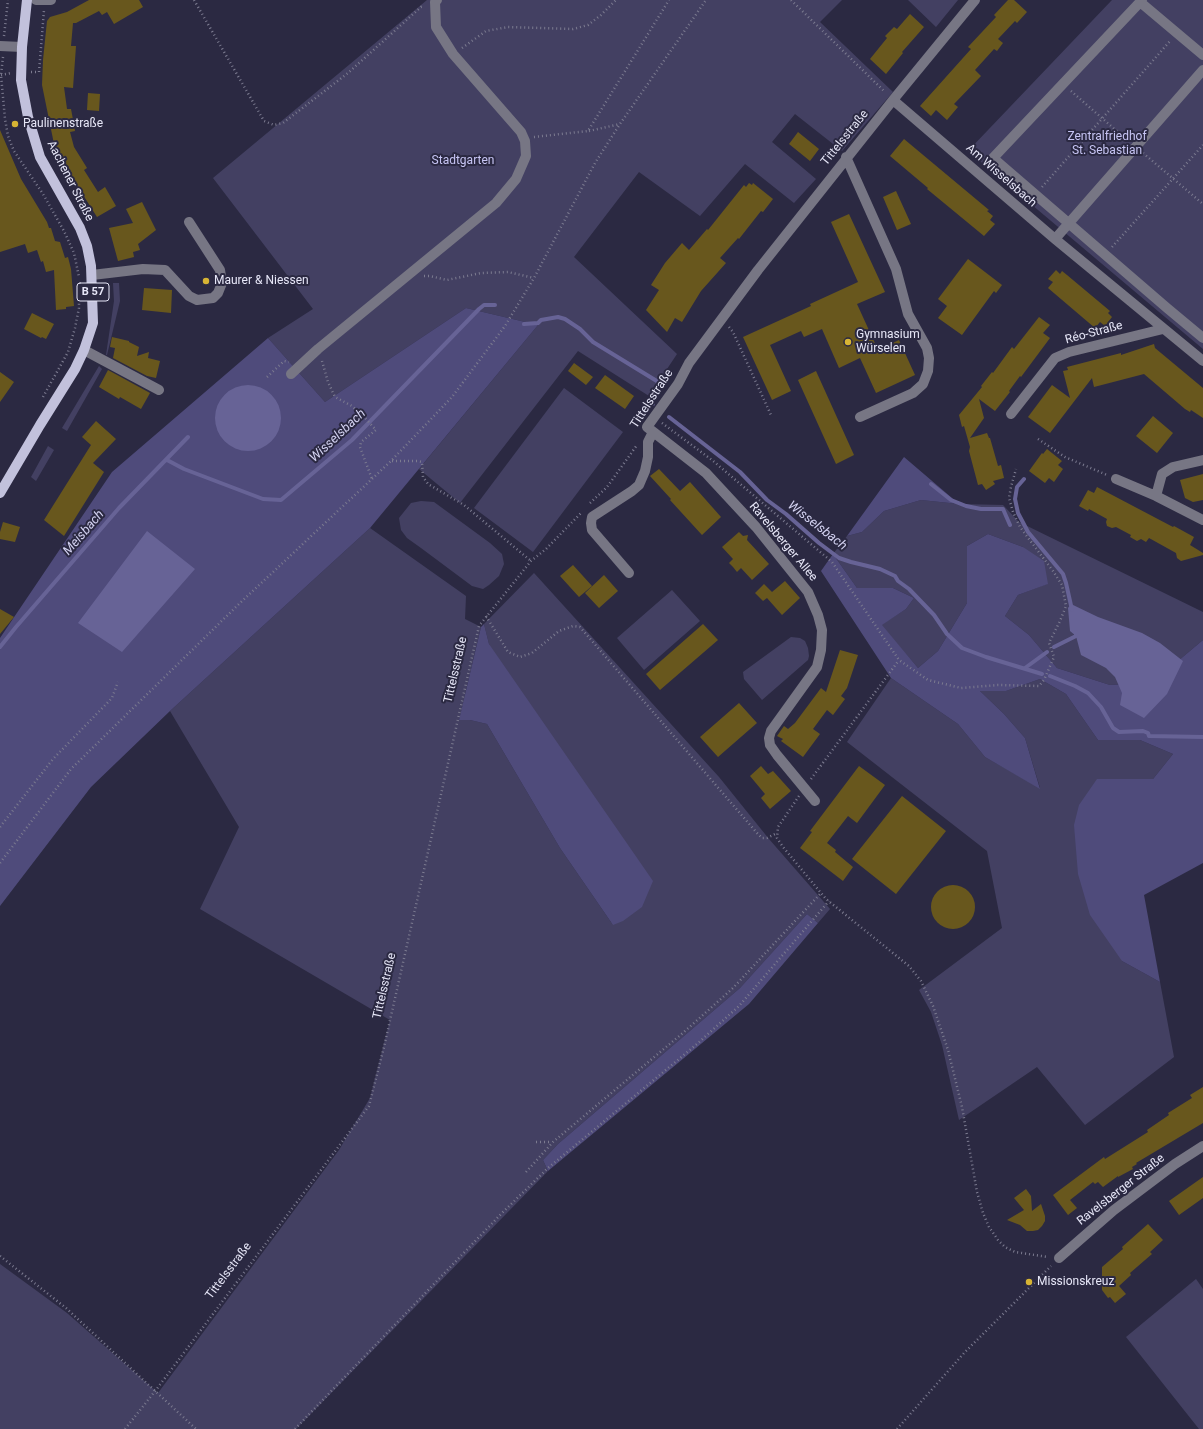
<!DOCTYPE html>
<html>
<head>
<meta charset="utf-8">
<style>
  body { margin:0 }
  canvas { display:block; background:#2b2942 }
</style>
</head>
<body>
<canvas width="1203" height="1429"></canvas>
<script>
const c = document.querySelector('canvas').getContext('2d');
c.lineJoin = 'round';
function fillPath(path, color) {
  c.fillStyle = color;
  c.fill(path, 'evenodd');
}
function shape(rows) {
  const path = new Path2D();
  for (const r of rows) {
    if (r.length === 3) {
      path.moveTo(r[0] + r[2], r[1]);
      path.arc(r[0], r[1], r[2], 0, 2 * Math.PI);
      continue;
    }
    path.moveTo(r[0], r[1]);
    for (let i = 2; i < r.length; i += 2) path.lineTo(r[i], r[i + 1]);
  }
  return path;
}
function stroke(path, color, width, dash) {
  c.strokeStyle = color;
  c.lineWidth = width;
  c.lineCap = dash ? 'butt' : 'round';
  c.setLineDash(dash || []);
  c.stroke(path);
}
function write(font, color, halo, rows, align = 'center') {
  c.font = font + ' Roboto,sans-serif';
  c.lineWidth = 4;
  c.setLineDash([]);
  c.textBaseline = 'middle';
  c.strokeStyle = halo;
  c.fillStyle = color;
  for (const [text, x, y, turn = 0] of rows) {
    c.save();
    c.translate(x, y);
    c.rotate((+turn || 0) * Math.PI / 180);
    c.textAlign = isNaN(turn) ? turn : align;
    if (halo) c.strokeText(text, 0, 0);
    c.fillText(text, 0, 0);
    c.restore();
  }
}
const green = shape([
  [427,0,842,0,820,22,893,92,842,151,795,114,772,142,816,179,794,203,745,164,700,216,639,172,574,257,677,354,649,396,578,351,460,503,419,469,538,325,466,308,325,402,268,338,313,309,213,178],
  [908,0,958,0,936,27],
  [1112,0,1203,0,1203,349,968,151],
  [113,283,119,283,120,301,107,355,106,355,114,301],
  [99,366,102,369,67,431,62,428],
  [564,388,623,432,533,552,474,508],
  [48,446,54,450,36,481,31,477],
  [921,500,959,504,1003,505,1019,522,1203,612,1203,640,1178,661,1159,682,1110,685,1057,668,1029,635,1005,616,1018,595,1047,584,1023,547,988,534,967,546,967,603,938,651,918,668,881,625,906,609,914,598,893,588,857,588,833,554,847,536,862,532,884,511],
  [421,501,434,502,490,543,502,554,504,564,499,576,489,585,483,589,472,586,421,548,407,538,401,530,399,518,411,503],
  [370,528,466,596,465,619,481,627,459,720,470,720,487,724,560,848,613,925,489,644,484,624,534,573,719,777,769,839,830,909,818,923,807,914,740,988,558,1144,543,1160,548,1171,296,1429,0,1429,0,1264,67,1313,158,1393,339,1150,370,1098,390,1020,200,909,239,827,170,711],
  [672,590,700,621,644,670,617,638],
  [791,637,800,638,805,641,808,648,809,656,808,660,762,700,744,679,743,672],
  [891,678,958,724,985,757,1040,788,1025,738,1004,714,980,691,1006,691,1040,679,1066,694,1098,740,1140,740,1173,754,1153,779,1097,779,1122,961,1160,982,1174,1057,1085,1125,1037,1067,959,1120,942,1045,931,1012,919,990,1002,928,987,851,847,742],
  [1196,1279,1203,1289,1203,1429,1199,1429,1126,1337]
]);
const forest = shape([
  [466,308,538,325,370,528,170,711,91,787,0,906,0,638,112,472,268,338,325,402],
  [904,457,959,504,921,500,884,511,862,532,847,536],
  [988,534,1023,547,1044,561,1048,584,1018,595,1005,616,1029,635,1057,668,1110,685,1159,682,1178,661,1203,640,1203,863,1144,895,1160,982,1122,961,1090,915,1078,874,1074,825,1079,805,1097,779,1153,779,1173,754,1140,740,1098,740,1066,694,1040,679,1006,691,980,691,1004,714,1025,738,1040,789,985,757,958,724,891,678,821,571,833,554,857,588,893,588,914,598,906,609,882,625,918,668,938,651,967,603,967,546],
  [484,624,489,644,653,881,642,907,623,921,613,925,560,848,487,724,470,720,459,720,481,627],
  [807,914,818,923,749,1004,548,1171,543,1160,558,1144,740,988]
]);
const water = shape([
  [248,418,33],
  [147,531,195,569,122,652,78,623],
  [1071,604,1098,617,1142,633,1160,643,1183,661,1167,694,1144,718,1120,705,1122,693,1115,677,1106,668,1081,655,1076,636,1070,631,1068,608]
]);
const stream = shape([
  [524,324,538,323,541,320,558,317,565,319,580,329,593,342,660,383,661,388,650,399,653,404],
  [669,417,740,472,767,500,786,514,819,543,839,558,851,562,880,569,895,576,898,581,909,589,934,615,947,634,962,648,986,657,1042,674],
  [167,460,184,469,263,499,281,500,352,440,479,309,484,305,495,305],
  [1024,479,1017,487,1015,499,1018,513,1028,532,1063,574,1066,583,1072,610],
  [931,484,951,500,966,506,981,509,1003,509,1010,525],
  [0,647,16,627,119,508,188,437],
  [1054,647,1076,636,1076,632],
  [1025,668,1047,652],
  [1050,676,1075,686,1088,693,1101,707,1113,728,1119,732,1143,731,1148,733,1149,736,1203,737]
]);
const building = shape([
  [89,0,139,0,143,7,114,24,107,12,102,15,99,11,76,23,73,23,71,46,76,46,73,88,64,87,67,109,71,109,74,125,75,131,70,132,74,147,87,168,84,170,98,192,105,187,116,206,97,217,61,160,54,144,42,85,43,60,47,21,50,17,67,12],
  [1008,0,1014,0,1027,12,1017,23,1015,21,998,39,1003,43,997,51,994,49,975,70,981,76,954,104,958,107,947,120,936,110,931,116,920,106,971,49,968,47,996,17,994,15],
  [910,14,924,27,902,52,903,53,886,74,870,59,887,38,885,36,894,27,897,29],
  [88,93,100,94,99,111,87,110],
  [0,130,21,179,47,222,49,228,51,228,55,241,60,242,65,258,68,257,71,269,74,306,66,307,66,309,56,310,54,270,46,272,43,261,41,262,37,250,28,253,25,244,0,252],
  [798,132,819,149,810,161,789,144],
  [904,139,989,210,987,211,993,216,990,220,995,224,984,236,927,189,928,188,890,156],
  [749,183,752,185,753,183,773,199,763,212,761,211,739,239,738,238,720,258,726,263,701,291,682,322,675,318,667,332,646,310,659,290,651,285,665,263,682,243,689,250,707,229,708,230,744,185,746,187],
  [896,191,911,224,897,230,883,197],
  [142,202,156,230,138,244,140,250,133,252,134,257,118,261,109,228,133,223,126,209],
  [849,214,885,292,857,304,878,350,899,340,915,375,876,393,860,358,839,368,822,329,804,337,801,331,770,345,791,391,772,400,743,337,811,306,810,304,858,282,831,222],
  [968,259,1002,285,996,293,994,291,962,335,938,318,947,306,938,299],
  [1056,270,1060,274,1062,271,1067,275,1110,311,1108,313,1112,317,1105,326,1100,322,1095,328,1048,288,1053,282,1048,279],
  [144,288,172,290,171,313,142,310],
  [32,313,54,324,46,339,42,337,41,338,24,329],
  [1039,317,1050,325,1043,333,1050,338,1021,377,1020,376,1009,391,1010,392,995,411,979,399,984,418,970,438,987,433,989,438,990,438,998,466,1001,465,1004,478,993,481,995,484,986,490,982,484,978,485,969,451,970,447,964,426,962,427,959,415,982,387,981,386,992,372,993,373,1012,347,1014,349],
  [112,337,129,341,129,342,139,347,137,356,149,352,148,358,160,361,156,378,147,376,113,358,115,348,110,347],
  [1154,344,1155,348,1203,388,1203,418,1191,410,1190,412,1185,409,1144,374,1094,387,1092,378,1050,433,1028,417,1052,385,1070,398,1063,371,1068,370,1067,367,1121,353,1121,355],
  [574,363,593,377,586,385,568,371],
  [108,370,150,393,141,409,120,397,119,399,99,387],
  [816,371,854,455,836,464,798,380],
  [0,372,14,382,0,402],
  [605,375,634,396,625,409,595,388],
  [1153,416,1173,433,1157,453,1136,436],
  [96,421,116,439,93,463,104,472,64,536,44,520,91,445,82,437],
  [1047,449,1062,461,1058,465,1063,469,1054,482,1049,478,1045,483,1029,471,1042,453,1043,454],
  [659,469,680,491,690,482,721,517,702,535,670,500,671,499,650,476],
  [1203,474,1203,500,1193,502,1185,498,1180,480],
  [1097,487,1173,527,1174,526,1194,537,1190,545,1203,553,1203,555,1181,561,1177,558,1176,553,1149,538,1146,542,1141,539,1137,541,1130,537,1131,535,1116,527,1112,528,1107,526,1106,522,1107,519,1089,509,1088,511,1079,506,1088,490,1094,493],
  [3,522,20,527,15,542,0,539,0,532],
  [739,532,743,536,748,535,747,540,769,564,752,580,741,568,737,572,733,567,729,563,733,559,722,547],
  [573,565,592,586,579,597,560,576],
  [604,575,618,591,599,608,585,593],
  [785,581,800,598,782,615,767,598,763,601,755,593,764,584,772,592],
  [0,609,14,617,0,634],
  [703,624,718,640,660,690,646,674],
  [840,650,858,655,847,688,841,696,845,699,833,715,827,710,813,729,820,734,803,757,781,741,783,739,777,736,784,726,788,729,795,723,821,688,826,692],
  [739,703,757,723,718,757,700,737],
  [761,766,768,774,773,771,791,791,770,809,761,798,765,794,750,776],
  [859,766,885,785,857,823,848,816,827,843,836,850,835,852,853,867,843,881,800,848,812,832,810,831],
  [902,796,946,831,896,894,852,859],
  [953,907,22],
  [1203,1087,1203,1123,1136,1163,1137,1164,1132,1167,1133,1169,1118,1177,1118,1176,1103,1187,1098,1182,1095,1184,1093,1182,1070,1200,1077,1208,1068,1215,1053,1195,1104,1157,1105,1159,1148,1132,1147,1130,1169,1115,1168,1113,1192,1098,1190,1095],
  [1203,1177,1203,1198,1179,1215,1169,1201],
  [1026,1189,1031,1196,1032,1211,1041,1204,1045,1216,1045,1221,1042,1226,1038,1230,1033,1231,1027,1231,1020,1225,1007,1220,1024,1210,1014,1198],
  [1148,1224,1163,1240,1150,1252,1152,1254,1130,1273,1131,1275,1119,1286,1126,1294,1115,1303,1110,1297,1108,1298,1102,1290,1102,1267,1123,1249,1122,1247]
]);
const path = shape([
  [194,0,264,121,274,125,283,123,348,73,421,7,424,6],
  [791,0,885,92],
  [4,36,8,0],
  [462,48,486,31,508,27,573,29,588,25,601,15,616,0],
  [3,57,1,75,5,119,8,136,14,151,43,194,64,231,74,253,79,277],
  [31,72,39,72,44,10],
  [1,75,11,73],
  [1071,91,1127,140],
  [589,131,620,124],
  [534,137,588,131,669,0],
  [1143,153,1203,204],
  [1042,187,1171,40],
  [1112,247,1203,145],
  [424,276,430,276,447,280,481,273,508,272,534,278],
  [729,327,733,332,771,415],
  [322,361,328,382,335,397,352,406,366,419,376,430,361,442,360,447,372,479],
  [267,377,284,361,289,362],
  [43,397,68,352,75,328,79,308,79,286],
  [662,423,712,460,832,562,899,660,928,680,961,688,998,685,1039,686,1044,680,1054,657,1049,643,1060,621,1066,606,1062,585,1053,571,1020,527,1013,512,1009,498,1011,487,1016,469],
  [1038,439,1065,457,1107,475],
  [392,461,418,461,422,462,423,477,428,484,464,505,531,561],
  [590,503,607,487,637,445],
  [486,616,508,652,520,657,532,653,559,631,573,626,580,627,757,833,762,838,767,838,777,833],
  [811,779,899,660],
  [799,796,778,827,777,838,783,847,826,899,909,966,921,981,933,1006,948,1050,962,1107,977,1192,983,1213,989,1227,998,1240,1005,1247,1015,1252,1048,1257],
  [0,827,53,759,112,698,118,682],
  [0,863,71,769,239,604,391,461,452,397,505,326,534,278,595,163,620,124,706,0],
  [536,1142,552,1142],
  [526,1172,553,1142,684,1032,733,988,821,893],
  [0,1256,66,1308,196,1429],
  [125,1429,156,1390,369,1106,384,1047,479,626,531,561,546,549,581,513],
  [295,1429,503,1212,548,1168,697,1044,739,1006,829,901],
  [897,1429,965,1352,1051,1266]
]);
const minor = shape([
  [36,0,51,0],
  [1142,0,993,158,1167,308,1203,338],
  [1140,2,1203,55],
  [0,46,22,47],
  [893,100,1055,239,1203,361],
  [846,157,896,269,908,314,927,348,929,358,928,371,923,384,913,393,860,417],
  [1055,239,1203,70],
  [92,275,143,269,165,270,189,296,197,300,213,298,218,293,222,283,220,270,189,222],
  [84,350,159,390],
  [291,374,318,349,496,203,516,179,526,156,525,141,521,132,453,54,436,27,435,2,437,0],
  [1011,414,1055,358,1069,352,1163,329],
  [1116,479,1156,496,1203,520],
  [1156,496,1162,474,1173,467,1203,460],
  [629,573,592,530,591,523,592,517,632,491,639,485,645,471,648,457,648,442,653,432],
  [815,801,777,755,770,745,769,738,771,731,817,667,821,650,822,630,818,615,808,592,756,527,706,473,647,427,678,384,689,363,758,270,893,100,975,0],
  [1059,1258,1114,1210,1175,1164,1203,1146]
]);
const major = shape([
  [0,493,40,425,75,369,84,350,93,323,91,266,87,246,80,228,40,157,28,117,21,80,22,47,27,0]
]);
const markers = [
  [15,124,4,"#d7b434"],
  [206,281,4,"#d7b434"],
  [848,342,4,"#d7b434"],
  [1029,1282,4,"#d7b434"]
];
const shields = [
  [93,292,32]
];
const shieldNames = [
  ["B 57",93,292]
];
const poiNames = [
  ["Paulinenstraße",23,124],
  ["Maurer & Niessen",214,281],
  ["Gymnasium",856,335],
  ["Würselen",856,349],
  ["Missionskreuz",1037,1282]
];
const parkNames = [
  ["Zentralfriedhof",1107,137],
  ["St. Sebastian",1107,151],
  ["Stadtgarten",463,161]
];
const streetNames = [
  ["Tittelsstraße",845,138,-51],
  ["Am Wisselsbach",1001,176,41],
  ["Aachener Straße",70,181,63],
  ["Réo-Straße",1094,333,-15],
  ["Tittelsstraße",652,399,-57],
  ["Ravelsberger Allee",783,542,50],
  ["Tittelsstraße",456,670,-77],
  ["Tittelsstraße",385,986,-77],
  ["Ravelsberger Straße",1121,1190,-38],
  ["Tittelsstraße",229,1271,-53]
];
const waterNames = [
  ["Wisselsbach",338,436,-43],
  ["Wisselsbach",817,526,38],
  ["Meisbach",84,533,-49]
];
fillPath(green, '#434062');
fillPath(forest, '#4f4b7b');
fillPath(water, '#676396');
stroke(stream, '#676396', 4);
fillPath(building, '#68571d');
stroke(path, '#7c7b90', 2.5, [1, 3]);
stroke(minor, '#777684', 10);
stroke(major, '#c2c1dc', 10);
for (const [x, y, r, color] of markers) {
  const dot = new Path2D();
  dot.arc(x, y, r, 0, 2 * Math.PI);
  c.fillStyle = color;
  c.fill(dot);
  stroke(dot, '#2b2942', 1.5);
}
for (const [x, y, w] of shields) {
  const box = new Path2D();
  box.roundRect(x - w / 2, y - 9, w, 18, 3);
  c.fillStyle = '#2b2942';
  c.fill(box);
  stroke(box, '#e7e7f8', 1);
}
write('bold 11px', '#e7e7f8', null, shieldNames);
write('12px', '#e7e7f8', '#2b2942', poiNames, 'left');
write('12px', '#c7c5f4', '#2b2942', parkNames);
write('12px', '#e7e7f8', '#2b2942', streetNames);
write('italic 13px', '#d3d2f1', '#2b2942', waterNames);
</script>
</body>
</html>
